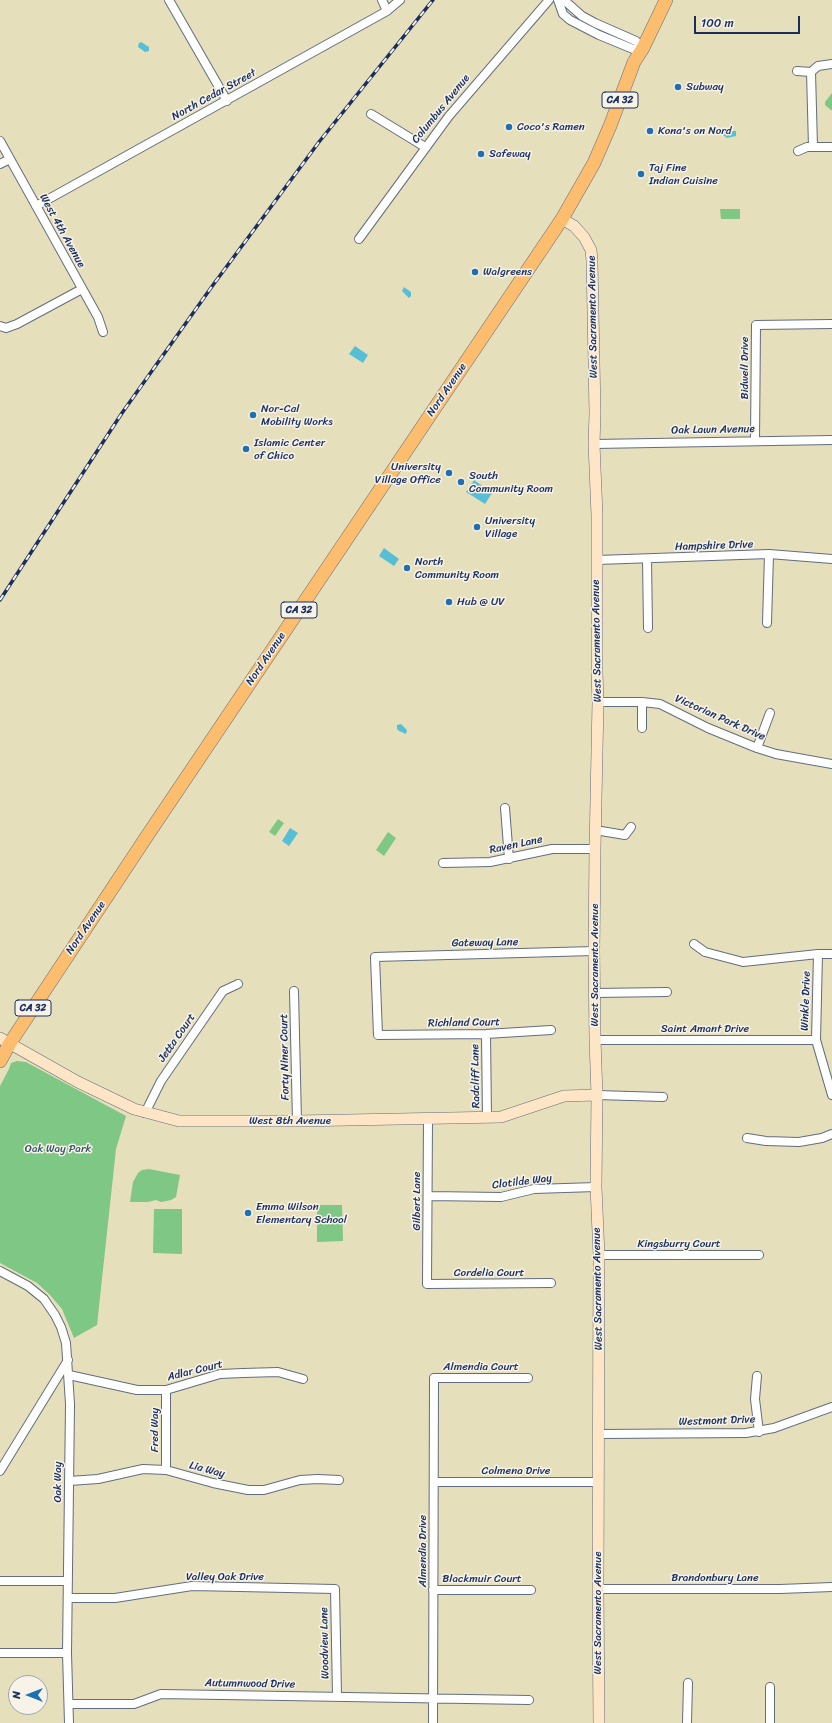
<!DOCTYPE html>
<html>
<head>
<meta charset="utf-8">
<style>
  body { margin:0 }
  #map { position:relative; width:832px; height:1723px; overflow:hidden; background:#e6dfbb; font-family:Sriracha,sans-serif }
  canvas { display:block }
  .north { position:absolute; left:8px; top:1675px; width:40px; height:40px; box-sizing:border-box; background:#f7f3e8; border:1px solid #9fa5b1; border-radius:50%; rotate:270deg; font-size:11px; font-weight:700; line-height:16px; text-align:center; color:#1b2f5e }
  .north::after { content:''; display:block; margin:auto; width:14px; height:18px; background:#1f6fb2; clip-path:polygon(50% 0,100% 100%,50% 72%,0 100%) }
  .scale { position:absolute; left:694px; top:16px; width:106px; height:18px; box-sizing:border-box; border:2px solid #1b2f5e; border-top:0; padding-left:5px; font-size:12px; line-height:14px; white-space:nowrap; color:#1b2f5e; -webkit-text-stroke:3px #f7f3e8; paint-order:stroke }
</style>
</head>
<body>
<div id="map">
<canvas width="832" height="1723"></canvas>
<div class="north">N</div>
<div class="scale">100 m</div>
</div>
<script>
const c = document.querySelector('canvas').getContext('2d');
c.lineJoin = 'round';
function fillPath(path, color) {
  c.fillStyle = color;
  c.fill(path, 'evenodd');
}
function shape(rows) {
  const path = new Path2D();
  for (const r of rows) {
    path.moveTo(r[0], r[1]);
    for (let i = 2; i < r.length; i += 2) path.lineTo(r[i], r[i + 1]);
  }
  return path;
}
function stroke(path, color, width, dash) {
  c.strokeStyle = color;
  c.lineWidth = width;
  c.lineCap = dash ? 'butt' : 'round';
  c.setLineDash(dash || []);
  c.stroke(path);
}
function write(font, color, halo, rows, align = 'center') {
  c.font = font + ' Sriracha,sans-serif';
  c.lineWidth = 3;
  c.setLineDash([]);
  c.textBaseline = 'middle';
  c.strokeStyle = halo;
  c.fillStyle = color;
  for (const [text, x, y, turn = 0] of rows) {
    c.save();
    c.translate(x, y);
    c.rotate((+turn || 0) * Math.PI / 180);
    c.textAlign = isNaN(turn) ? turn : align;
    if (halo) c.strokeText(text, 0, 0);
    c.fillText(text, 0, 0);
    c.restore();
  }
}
const green = shape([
  [832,93,832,110,831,110,825,105,825,102],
  [720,209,740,209,740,219,721,219],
  [278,819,284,823,275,836,269,832],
  [388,832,396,838,384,856,376,850],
  [17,1061,26,1062,126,1116,116,1149,97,1325,74,1338,62,1309,50,1295,37,1283,0,1263,0,1086,9,1069,11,1063],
  [149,1169,180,1175,176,1197,171,1200,161,1202,156,1200,148,1202,130,1202,133,1182,138,1173,142,1170],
  [317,1205,342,1205,343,1241,317,1242],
  [154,1209,182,1209,182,1254,153,1253]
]);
const water = shape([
  [141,42,149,47,149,51,145,52,138,47,139,43],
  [732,131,736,131,736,136,727,138,723,135,725,132],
  [404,287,411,292,411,296,409,298,402,291],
  [355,346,368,355,363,363,349,354],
  [474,480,492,493,485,504,466,492],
  [384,548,399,559,394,566,379,556],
  [401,724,407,730,406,734,399,731,397,729,397,725],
  [290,828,298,833,289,846,282,841]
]);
const street = shape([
  [169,0,227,101],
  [382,0,387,11],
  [558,0,563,14,570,20,599,35,633,49,643,48],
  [564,0,582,16,595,23,636,41,643,48],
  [797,71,811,72],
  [371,114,425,147],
  [0,141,98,317,103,332],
  [813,147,811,72,818,66,832,64],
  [798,151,807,147,832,147],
  [0,164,10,159],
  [36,206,387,11,400,0],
  [359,239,449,116,549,0],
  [0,326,6,328,17,324,82,289],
  [755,440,756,325,832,324],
  [594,444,832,440],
  [647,559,648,628],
  [597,560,769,554,832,559],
  [767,623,769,554],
  [598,702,642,702,660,704,708,728,757,748,776,754,832,764],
  [642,728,642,702],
  [757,748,770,713],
  [505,808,509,859],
  [595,830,625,835,631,827],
  [443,863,490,862,552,849,595,849],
  [694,944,705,952,743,962,818,954,832,954],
  [818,954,816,1040,832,1095],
  [294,991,297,1121],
  [595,993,667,992],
  [551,1030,486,1034,378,1035,375,957,594,951],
  [486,1034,487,1117],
  [595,1040,816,1040],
  [597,1095,663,1097],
  [145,1113,161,1081,223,991,238,984],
  [428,1119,427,1284,551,1283],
  [747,1138,766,1141,799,1142,822,1138,832,1134],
  [428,1196,501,1197,534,1189,596,1187],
  [599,1255,759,1255],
  [0,1271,28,1286,44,1299,55,1315,61,1327,66,1343,70,1404,67,1653,69,1723],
  [69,1375,137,1390,166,1390,220,1374,243,1373,278,1372,303,1379],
  [757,1376,755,1399,759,1432],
  [166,1390,166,1470],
  [598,1434,746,1433,774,1428,832,1407],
  [0,1471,68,1360],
  [69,1481,98,1479,143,1469,166,1470,213,1483,248,1490,264,1490,300,1480,318,1479,339,1480],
  [434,1482,599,1482],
  [0,1581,68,1581],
  [598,1589,780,1589,832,1587],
  [433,1590,531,1590],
  [68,1598,115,1598,192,1586,335,1589,337,1696],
  [0,1653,67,1653],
  [770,1687,770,1723],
  [69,1704,134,1704,161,1694,529,1700],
  [433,1723,434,1378,528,1378],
  [687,1723,688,1683]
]);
const secondary = shape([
  [562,219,574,226,584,237,591,250,592,261,595,413,594,444,597,515,597,672,598,702,595,849,594,951,595,1040,597,1095,596,1187,599,1255,598,1589,599,1723],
  [0,1038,78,1082,134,1109,179,1121,297,1121,501,1117,564,1096,597,1095]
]);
const primary = shape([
  [0,1061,10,1043,149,833,562,219,594,163,610,126,634,62,643,48,666,0]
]);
const rail = shape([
  [0,600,122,413,213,285,319,142,433,0]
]);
const markers = [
  [678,87,4,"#1f6fb2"],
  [509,127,4,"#1f6fb2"],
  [650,131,4,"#1f6fb2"],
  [481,154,4,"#1f6fb2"],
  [641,174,4,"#1f6fb2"],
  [475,272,4,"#1f6fb2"],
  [253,415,4,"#1f6fb2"],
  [246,449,4,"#1f6fb2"],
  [449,473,4,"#1f6fb2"],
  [461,482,4,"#1f6fb2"],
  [477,527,4,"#1f6fb2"],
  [407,568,4,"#1f6fb2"],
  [449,602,4,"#1f6fb2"],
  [248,1213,4,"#1f6fb2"]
];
const shields = [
  [620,100,36],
  [299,610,36],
  [33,1008,36]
];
const shieldNames = [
  ["CA 32",620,100],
  ["CA 32",299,610],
  ["CA 32",33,1008]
];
const poiNames = [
  ["Subway",686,87],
  ["Coco's Ramen",517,127],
  ["Kona's on Nord",658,131],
  ["Safeway",489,154],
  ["Taj Fine",649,168],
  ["Indian Cuisine",649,181],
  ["Walgreens",483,272],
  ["Nor-Cal",261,409],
  ["Mobility Works",261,422],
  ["Islamic Center",254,443],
  ["of Chico",254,456],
  ["University",441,467,"right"],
  ["Village Office",441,480,"right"],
  ["South",469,476],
  ["Community Room",469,489],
  ["University",485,521],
  ["Village",485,534],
  ["North",415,562],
  ["Community Room",415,575],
  ["Hub @ UV",457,602],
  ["Emma Wilson",256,1207],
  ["Elementary School",256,1220]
];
const streetNames = [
  ["North Cedar Street",214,95,-29],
  ["Columbus Avenue",441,109,-51],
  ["West 4th Avenue",62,231,61],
  ["West Sacramento Avenue",593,317,-91],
  ["Bidwell Drive",745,368,-90],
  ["Nord Avenue",447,390,-56],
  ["Oak Lawn Avenue",713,430,-1],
  ["Hampshire Drive",714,546,-2],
  ["West Sacramento Avenue",597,641,-91],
  ["Nord Avenue",266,659,-56],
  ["Victorian Park Drive",720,718,24],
  ["Raven Lane",516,845,-12],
  ["Nord Avenue",86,928,-56],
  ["Gateway Lane",485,943,-1],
  ["West Sacramento Avenue",595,965,-90],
  ["Winkle Drive",806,1001,-88],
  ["Richland Court",464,1023,-1],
  ["Saint Amant Drive",705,1029],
  ["Jetta Court",177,1038,-55],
  ["Forty Niner Court",285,1057,-91],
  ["Radcliff Lane",476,1076,-91],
  ["West 8th Avenue",290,1121],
  ["Clotilde Way",522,1182,-7],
  ["Gilbert Lane",417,1201,-90],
  ["Kingsburry Court",679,1244],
  ["Cordelia Court",489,1273],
  ["West Sacramento Avenue",598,1289,-91],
  ["Almendia Court",481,1367],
  ["Adlar Court",195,1371,-14],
  ["Westmont Drive",717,1421,-2],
  ["Fred Way",155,1430,-90],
  ["Lia Way",207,1470,15],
  ["Colmena Drive",516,1471],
  ["Oak Way",58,1482,-90],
  ["Almendia Drive",423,1551,-90],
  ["Valley Oak Drive",225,1577],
  ["Brandonbury Lane",715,1578],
  ["Blackmuir Court",482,1579],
  ["West Sacramento Avenue",598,1613,-90],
  ["Woodview Lane",325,1643,-91],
  ["Autumnwood Drive",250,1684,1]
];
const parkNames = [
  ["Oak Way Park",58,1149]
];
fillPath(green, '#7ec784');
fillPath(water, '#57bfd5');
stroke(street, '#626d7f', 10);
stroke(secondary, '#626d7f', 12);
stroke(primary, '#626d7f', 14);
stroke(street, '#fff', 8);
stroke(secondary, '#fee5c5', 11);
stroke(primary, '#fcbd6f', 13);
stroke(rail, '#1b2f5e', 3.5);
stroke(rail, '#f7f3e8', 2, [6]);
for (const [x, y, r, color] of markers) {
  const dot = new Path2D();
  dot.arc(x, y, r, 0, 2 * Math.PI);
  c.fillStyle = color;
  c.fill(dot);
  stroke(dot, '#f7f3e8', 1.5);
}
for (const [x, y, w] of shields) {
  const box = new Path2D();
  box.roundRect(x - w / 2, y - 8, w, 16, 3);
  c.fillStyle = '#f7f3e8';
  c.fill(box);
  stroke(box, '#1b2f5e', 1);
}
write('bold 10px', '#1b2f5e', null, shieldNames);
write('11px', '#1b2f5e', '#f7f3e8', poiNames, 'left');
write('11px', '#1b2f5e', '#f7f3e8', streetNames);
write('11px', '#345568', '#f7f3e8', parkNames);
</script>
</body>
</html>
